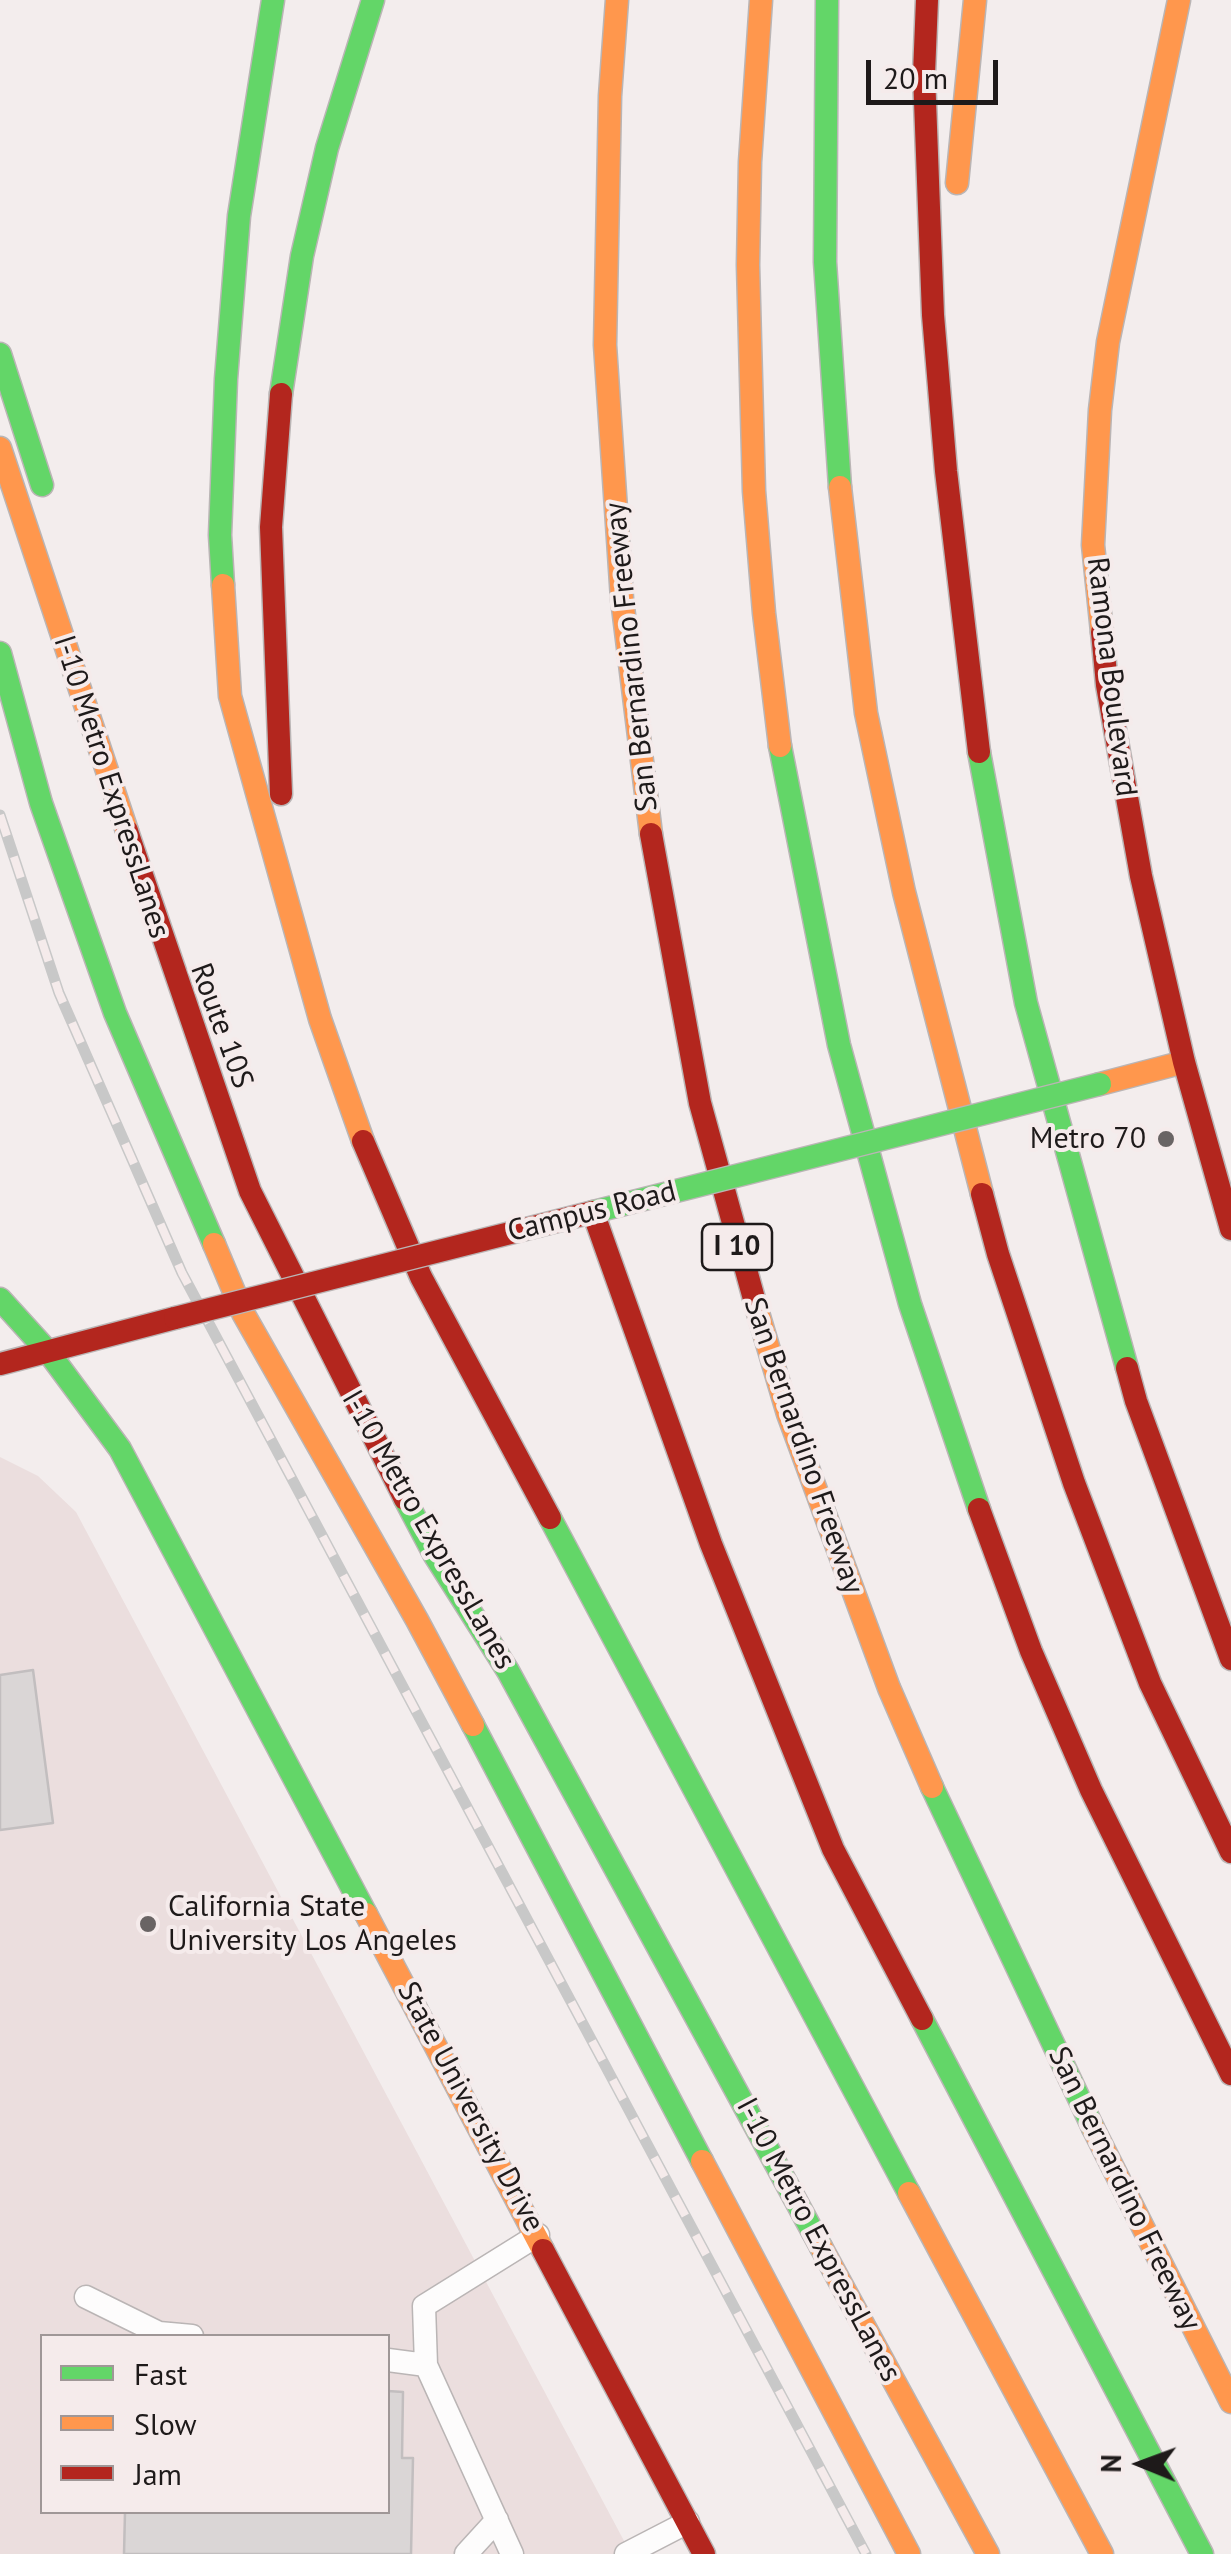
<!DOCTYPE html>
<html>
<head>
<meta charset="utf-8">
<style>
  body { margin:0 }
  #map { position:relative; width:1231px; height:2554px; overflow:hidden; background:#f3eded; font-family:"PT Sans",sans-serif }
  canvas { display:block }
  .legend { position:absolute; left:40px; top:2334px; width:350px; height:180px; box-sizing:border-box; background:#f5ebeb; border:2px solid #9f9797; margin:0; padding:12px 18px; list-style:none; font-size:30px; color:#1e1a1a }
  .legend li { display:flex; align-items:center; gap:20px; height:50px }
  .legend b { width:50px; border:2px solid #9f9797 }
  .north { position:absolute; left:1091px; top:2414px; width:100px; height:100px; -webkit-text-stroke:8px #f5ebeb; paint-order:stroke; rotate:271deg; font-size:28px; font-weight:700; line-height:40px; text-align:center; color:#1e1a1a }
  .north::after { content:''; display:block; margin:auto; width:35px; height:45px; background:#1e1a1a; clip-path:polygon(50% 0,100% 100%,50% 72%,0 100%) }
  .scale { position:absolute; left:866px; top:60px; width:132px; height:45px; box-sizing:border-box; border:5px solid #1e1a1a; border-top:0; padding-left:12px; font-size:30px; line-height:35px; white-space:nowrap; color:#1e1a1a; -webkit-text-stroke:8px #f5ebeb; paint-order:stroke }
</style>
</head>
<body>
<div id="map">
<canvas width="1231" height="2554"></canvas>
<ul class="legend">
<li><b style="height:12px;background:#63d668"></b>Fast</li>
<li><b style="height:12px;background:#ff974d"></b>Slow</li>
<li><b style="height:12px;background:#b3261e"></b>Jam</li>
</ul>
<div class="north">N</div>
<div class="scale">20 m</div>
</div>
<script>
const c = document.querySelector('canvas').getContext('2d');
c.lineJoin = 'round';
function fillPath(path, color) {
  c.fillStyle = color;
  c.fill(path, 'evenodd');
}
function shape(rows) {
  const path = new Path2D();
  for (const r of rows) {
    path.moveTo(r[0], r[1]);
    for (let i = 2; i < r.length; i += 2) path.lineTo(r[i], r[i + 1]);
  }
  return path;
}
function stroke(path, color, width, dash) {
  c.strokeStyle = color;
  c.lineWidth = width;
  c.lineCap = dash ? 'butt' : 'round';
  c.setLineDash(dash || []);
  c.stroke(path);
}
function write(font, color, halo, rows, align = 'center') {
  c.font = font + ' "PT Sans",sans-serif';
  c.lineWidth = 8;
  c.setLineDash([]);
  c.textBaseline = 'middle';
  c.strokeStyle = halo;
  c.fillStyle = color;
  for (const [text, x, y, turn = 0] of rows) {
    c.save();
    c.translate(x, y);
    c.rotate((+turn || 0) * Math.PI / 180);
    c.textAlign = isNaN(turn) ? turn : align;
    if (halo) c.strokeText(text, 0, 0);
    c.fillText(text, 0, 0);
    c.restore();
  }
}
const built = shape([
  [0,1457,38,1476,76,1512,631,2554,0,2554],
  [42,2336,388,2336,388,2512,42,2512]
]);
const building = shape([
  [33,1670,53,1823,0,1830,0,1675,33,1670],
  [388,2391,403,2392,402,2458,413,2458,411,2554,124,2554,125,2512,388,2512,388,2391]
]);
const lane = shape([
  [86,2297,159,2333,192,2336],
  [388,2360,426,2365],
  [466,2554,497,2520],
  [512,2554,426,2365,424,2306,538,2235],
  [626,2554,688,2522]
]);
const fast = shape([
  [827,0,825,262,840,487],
  [0,354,42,485],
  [281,394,302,256,327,148,373,0],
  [223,585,220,535,226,379,239,216,273,0],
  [0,653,41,803,115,1013,214,1244],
  [780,746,839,1045,910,1304,979,1509],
  [979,752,1026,1003,1127,1368],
  [0,1299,49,1353],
  [49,1353,120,1449,366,1914],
  [405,1499,434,1554,508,1671,821,2247],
  [550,1518,909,2193],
  [473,1725,702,2161],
  [932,1787,1093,2128],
  [922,2019,1202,2554]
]);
const slow = shape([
  [617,0,610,96,605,345,622,599,651,834],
  [761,0,750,162,748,265,754,491,764,613,780,746],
  [957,183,975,0],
  [0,448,127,831],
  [840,487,866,713,904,892,982,1194],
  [223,585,230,696,320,1019,363,1141],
  [1102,632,1093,545,1100,410,1108,342,1179,0],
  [1100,1084,1184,1062],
  [214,1244,243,1313,417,1620,473,1725],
  [756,1306,788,1414,889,1688,932,1787],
  [366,1914,543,2250],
  [1093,2128,1231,2402],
  [702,2161,909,2554],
  [909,2193,1102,2554],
  [821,2247,988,2554]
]);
const jam = shape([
  [927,0,924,74,933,315,946,471,979,752],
  [1102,632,1107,685,1141,876,1184,1062,1231,1229],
  [281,794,271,527,281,394],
  [127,831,250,1191,405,1499],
  [651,834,700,1103,756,1306],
  [363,1141,421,1277,550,1518],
  [982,1194,998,1254,1074,1483,1150,1683,1231,1852],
  [593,1212,711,1544,833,1849,922,2019],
  [0,1364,175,1318],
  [1127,1368,1136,1401,1231,1659],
  [979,1509,1031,1651,1091,1790,1231,2074],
  [543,2250,704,2554]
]);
const rail = shape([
  [0,815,59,993,182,1273,866,2554]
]);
const fastBridge = shape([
  [593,1212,1100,1084]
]);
const jamBridge = shape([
  [175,1318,593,1212]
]);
const markers = [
  [1166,1139,10,"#696464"],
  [148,1924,10,"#696464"]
];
const shields = [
  [737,1247,70]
];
const shieldNames = [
  ["I 10",737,1247]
];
const streetNames = [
  ["San Bernardino Freeway",632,657,-96],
  ["Ramona Boulevard",1111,677,83],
  ["I-10 Metro ExpressLanes",111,787,72],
  ["Route 10S",221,1026,70],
  ["Campus Road",592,1212,-14],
  ["San Bernardino Freeway",803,1446,71],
  ["I-10 Metro ExpressLanes",428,1530,60],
  ["State University Drive",470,2107,62],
  ["San Bernardino Freeway",1124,2189,64],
  ["I-10 Metro ExpressLanes",818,2240,62]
];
const poiNames = [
  ["Metro 70",1146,1139],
  ["California State",168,1907,"left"],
  ["University Los Angeles",168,1941,"left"]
];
fillPath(built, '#ebdede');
fillPath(building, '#dad6d6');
stroke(building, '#c2bebf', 2.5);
stroke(lane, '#bab5b5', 25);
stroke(fast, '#bab5b5', 25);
stroke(slow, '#bab5b5', 25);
stroke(jam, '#bab5b5', 25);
stroke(lane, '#fdfcfc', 22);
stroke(fast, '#63d668', 22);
stroke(slow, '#ff974d', 22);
stroke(jam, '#b3261e', 22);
stroke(rail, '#c8c8c8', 11);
stroke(rail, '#f5ebeb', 8, [22]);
stroke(fastBridge, '#bab5b5', 25, []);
stroke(jamBridge, '#bab5b5', 25, []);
stroke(fastBridge, '#63d668', 22);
stroke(jamBridge, '#b3261e', 22);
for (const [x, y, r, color] of markers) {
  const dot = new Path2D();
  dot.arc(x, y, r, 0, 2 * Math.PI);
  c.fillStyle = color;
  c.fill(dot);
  stroke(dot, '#f5ebeb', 4);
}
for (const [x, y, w] of shields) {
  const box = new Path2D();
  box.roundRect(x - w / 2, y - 23, w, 46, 8);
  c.fillStyle = '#f5ebeb';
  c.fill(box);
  stroke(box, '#1e1a1a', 2.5);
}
write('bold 28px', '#1e1a1a', null, shieldNames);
write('30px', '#1e1a1a', '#f5ebeb', streetNames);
write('30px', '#1e1a1a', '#f5ebeb', poiNames, 'right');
</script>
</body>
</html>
